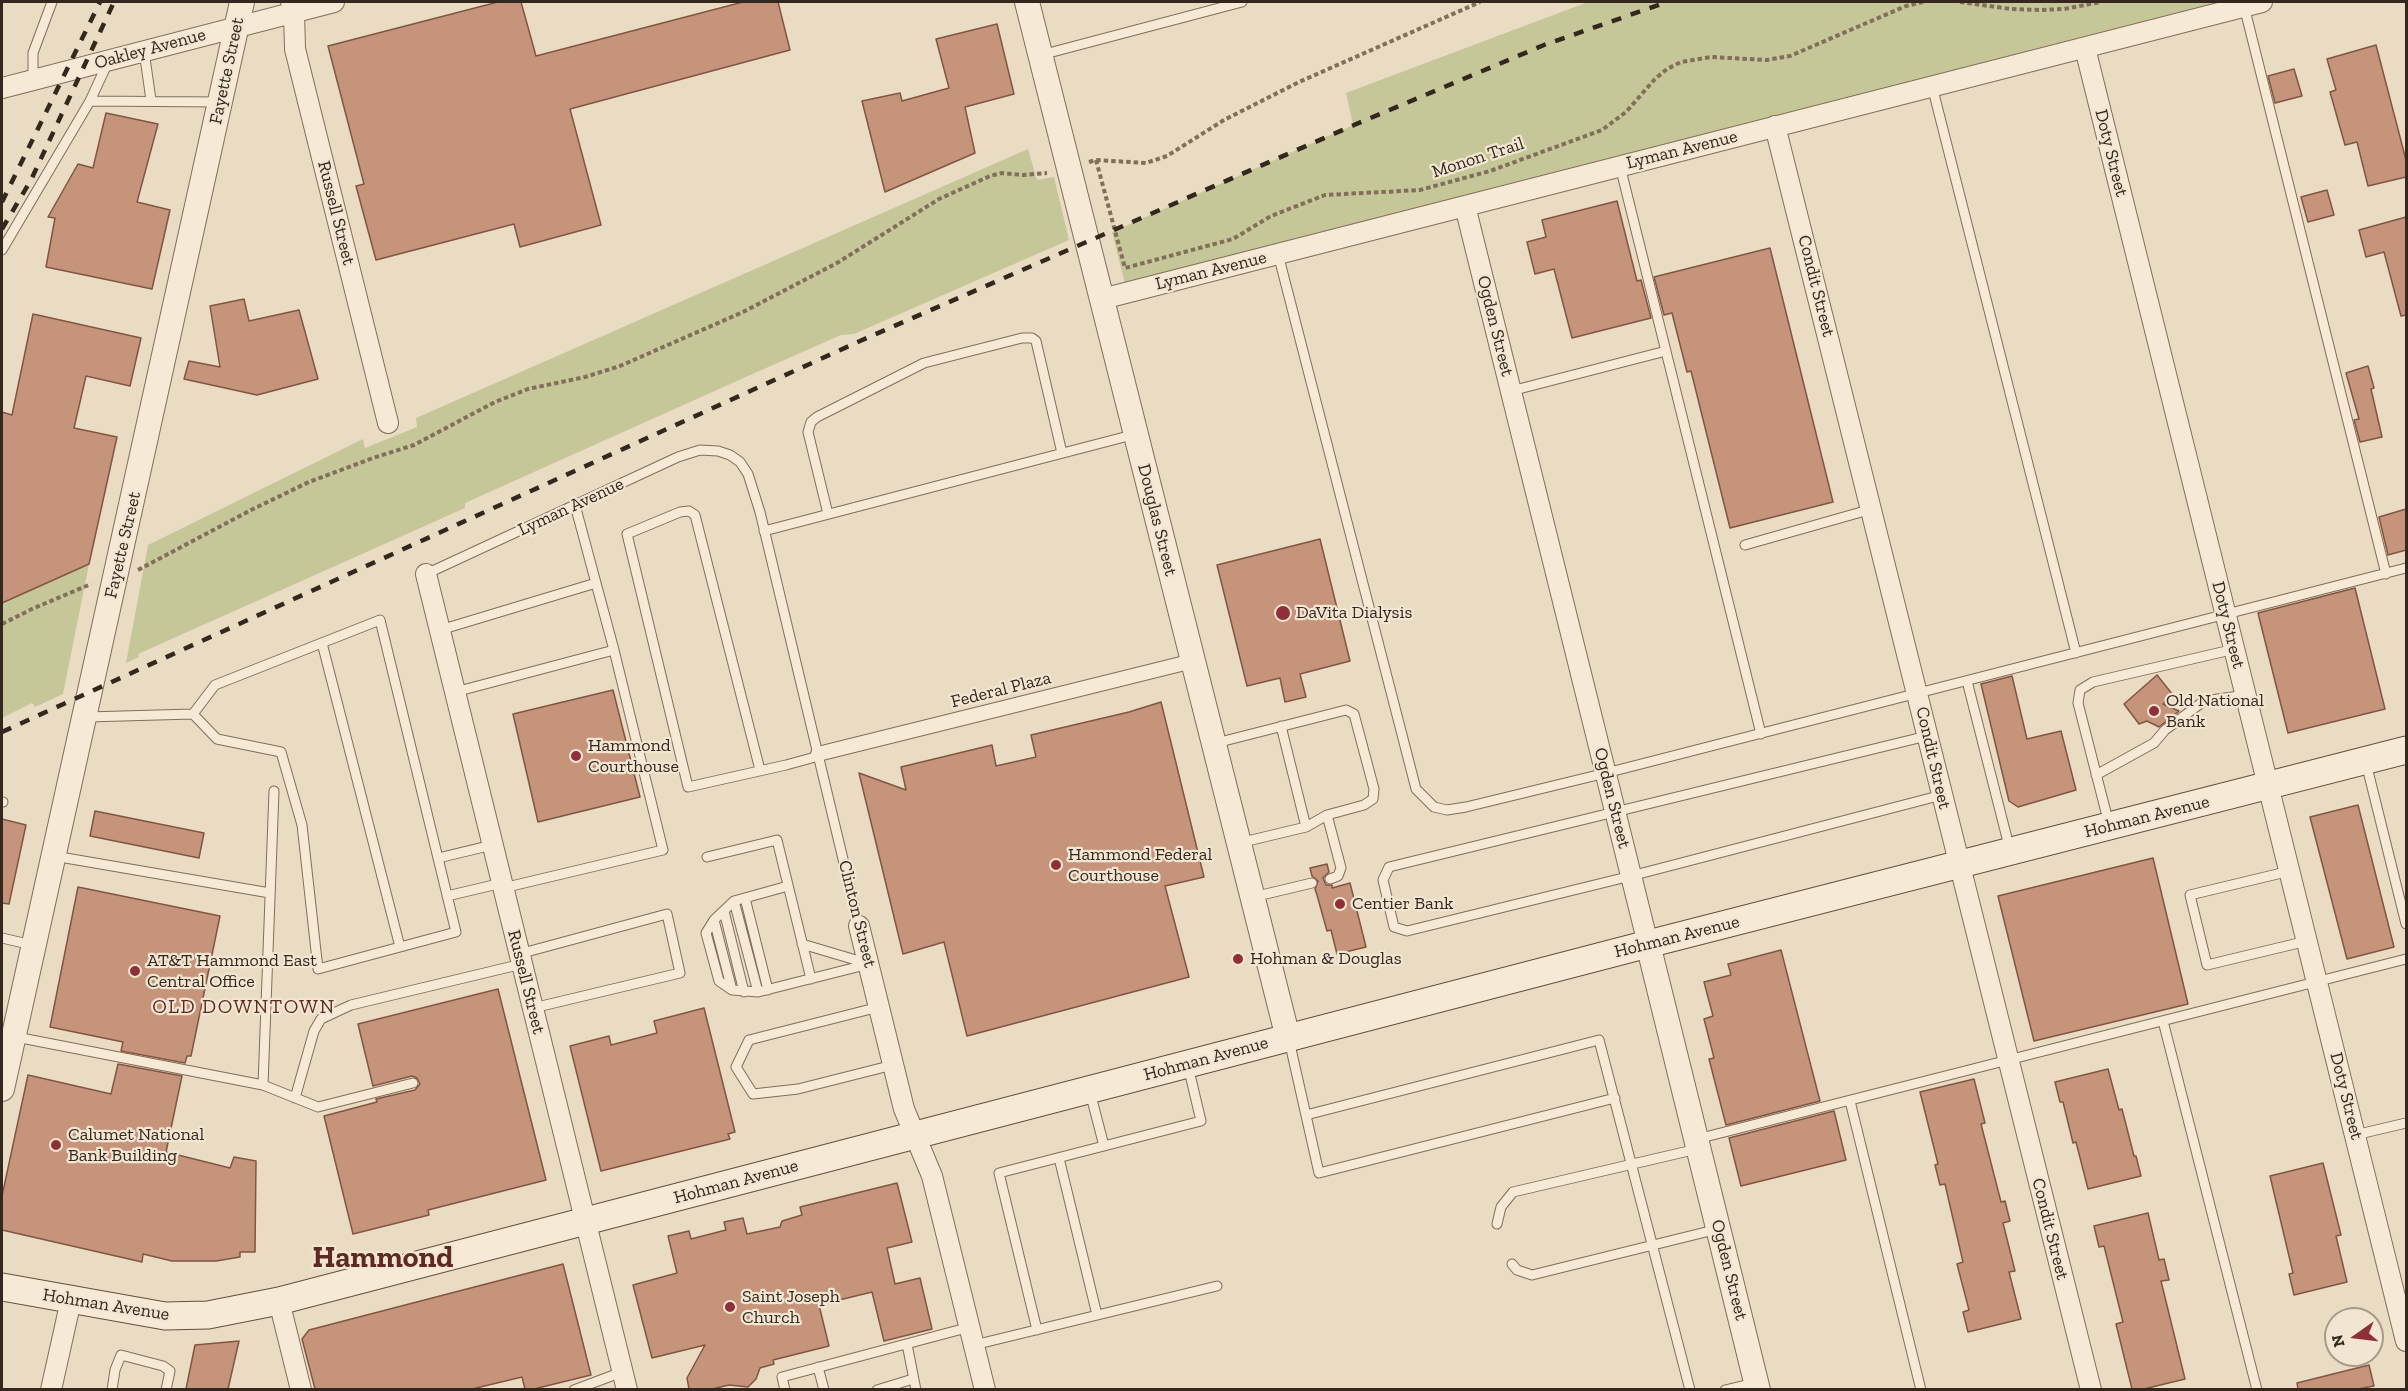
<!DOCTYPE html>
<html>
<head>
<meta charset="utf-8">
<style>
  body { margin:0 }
  #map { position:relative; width:2408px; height:1391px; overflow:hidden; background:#eadbc3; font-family:"Zilla Slab",serif }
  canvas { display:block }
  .frame { position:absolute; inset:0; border:3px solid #34271e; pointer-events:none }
  .north { position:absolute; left:2324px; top:1307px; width:60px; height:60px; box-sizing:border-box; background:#f2e6d2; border:2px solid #a69a8a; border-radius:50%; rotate:256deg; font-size:16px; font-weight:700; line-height:24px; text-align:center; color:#34271e }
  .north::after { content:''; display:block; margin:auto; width:21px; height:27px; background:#8d3038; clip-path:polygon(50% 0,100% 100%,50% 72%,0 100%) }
</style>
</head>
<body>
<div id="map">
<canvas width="2408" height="1391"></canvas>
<div class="frame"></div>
<div class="north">N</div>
</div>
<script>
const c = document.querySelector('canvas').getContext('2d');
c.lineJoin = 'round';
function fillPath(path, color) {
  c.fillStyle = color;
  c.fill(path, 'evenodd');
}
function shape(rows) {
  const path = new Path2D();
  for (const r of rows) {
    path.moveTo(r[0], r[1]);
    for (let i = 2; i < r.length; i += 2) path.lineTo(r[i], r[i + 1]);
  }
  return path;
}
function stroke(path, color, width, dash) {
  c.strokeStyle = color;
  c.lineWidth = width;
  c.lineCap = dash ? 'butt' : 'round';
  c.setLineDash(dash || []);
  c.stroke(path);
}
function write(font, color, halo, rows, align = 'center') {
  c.font = font + ' "Zilla Slab",serif';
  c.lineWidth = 4.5;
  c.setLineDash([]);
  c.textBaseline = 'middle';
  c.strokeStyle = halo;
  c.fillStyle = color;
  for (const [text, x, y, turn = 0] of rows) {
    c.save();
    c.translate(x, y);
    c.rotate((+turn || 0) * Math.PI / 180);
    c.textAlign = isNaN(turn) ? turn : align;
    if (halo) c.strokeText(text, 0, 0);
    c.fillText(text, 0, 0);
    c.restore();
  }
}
const green = shape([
  [1588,2,2252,2,1127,292,1112,232,1353,125,1346,93],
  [1028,149,1037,180,1054,177,1069,240,854,334,841,335,748,376,465,503,465,508,138,654,139,657,126,663,148,545,363,439,365,448,417,427,416,418],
  [89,564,63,694,35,707,32,703,2,718,2,603]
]);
const building = shape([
  [498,2,521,2,536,56,743,2,778,2,790,50,570,109,601,225,520,247,514,224,376,260,356,186,364,184,328,46,498,2],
  [997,24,1014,94,965,107,975,153,885,192,862,101,900,93,902,101,949,88,936,39,997,24],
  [2376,45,2406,160,2406,177,2368,186,2357,142,2345,145,2330,92,2336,90,2327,59,2376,45],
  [2294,69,2302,96,2275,103,2268,76,2294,69],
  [106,113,158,124,137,202,170,210,152,289,46,267,55,218,48,217,78,164,93,168,106,113],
  [2327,190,2334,215,2308,222,2301,197,2327,190],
  [1617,201,1637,281,1641,280,1651,318,1572,338,1554,269,1535,274,1527,242,1546,237,1542,220,1617,201],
  [2406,217,2406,315,2401,316,2384,252,2366,257,2359,230,2406,217],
  [1770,248,1833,502,1730,528,1691,371,1687,372,1672,313,1664,315,1654,277,1770,248],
  [244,299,249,321,299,310,318,379,257,395,184,379,189,361,220,367,210,306,244,299],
  [33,314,141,338,130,386,86,376,74,428,117,437,89,564,2,603,2,412,12,415,33,314],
  [2368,366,2374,388,2371,389,2382,437,2360,442,2354,420,2359,419,2346,373,2368,366],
  [2406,509,2406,550,2388,555,2379,517,2406,509],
  [1320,539,1350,661,1300,674,1306,697,1285,702,1280,678,1247,686,1217,565,1320,539],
  [2355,588,2385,709,2288,733,2258,613,2355,588],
  [2157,675,2173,695,2163,704,2179,711,2159,727,2147,721,2139,724,2124,704,2157,675],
  [2012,676,2027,739,2061,731,2076,790,2018,807,2009,801,1981,684,2012,676],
  [613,690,640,797,538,822,513,714,613,690],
  [1161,702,1204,877,1165,886,1189,977,967,1036,944,942,903,954,859,773,906,790,901,767,992,745,996,766,1036,757,1031,735,1129,712,1161,702],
  [2358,805,2394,947,2347,959,2310,817,2358,805],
  [95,811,204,833,199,858,90,836,95,811],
  [2,819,26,825,9,904,2,903,2,819],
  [2153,858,2188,1004,2034,1041,1998,896,2153,858],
  [1327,864,1329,872,1323,878,1326,885,1332,885,1332,888,1350,883,1366,947,1337,954,1331,930,1327,931,1317,895,1315,889,1318,881,1312,876,1310,868,1327,864],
  [78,887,220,916,191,1056,187,1056,185,1063,121,1051,123,1042,50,1027,78,887],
  [1781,950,1820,1101,1726,1125,1709,1059,1714,1058,1704,1019,1713,1016,1704,982,1731,975,1728,964,1781,950],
  [498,989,546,1180,428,1210,429,1215,353,1234,324,1116,377,1102,376,1099,415,1090,420,1084,417,1078,412,1076,373,1086,358,1024,498,989],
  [704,1008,735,1132,728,1134,730,1139,601,1171,570,1046,609,1036,611,1045,657,1033,654,1021,704,1008],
  [118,1064,182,1076,166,1152,230,1168,234,1157,256,1161,255,1252,240,1252,240,1257,216,1261,172,1261,143,1254,142,1262,2,1230,2,1196,28,1075,111,1094,118,1064],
  [2108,1069,2119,1110,2122,1109,2134,1156,2136,1156,2141,1176,2088,1189,2076,1142,2073,1143,2063,1102,2060,1102,2055,1082,2108,1069],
  [1974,1079,1985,1123,1981,1124,2001,1202,2005,1201,2010,1221,2003,1223,2015,1271,2009,1272,2021,1319,1968,1332,1963,1312,1969,1310,1957,1264,1963,1262,1945,1184,1940,1185,1935,1165,1938,1164,1920,1092,1974,1079],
  [1834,1111,1846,1160,1741,1186,1729,1138,1834,1111],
  [2323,1163,2341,1235,2336,1236,2347,1282,2294,1295,2289,1274,2293,1273,2270,1176,2323,1163],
  [897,1183,912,1242,887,1248,895,1284,920,1278,932,1329,884,1341,872,1292,819,1305,829,1346,773,1360,774,1364,760,1368,756,1379,748,1387,729,1385,712,1389,689,1389,687,1378,705,1345,652,1358,633,1285,677,1273,668,1236,689,1231,691,1239,726,1230,724,1222,743,1218,747,1234,780,1227,782,1221,802,1215,800,1207,897,1183],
  [2148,1213,2159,1260,2164,1259,2169,1280,2161,1281,2185,1379,2144,1389,2132,1389,2116,1324,2123,1322,2104,1246,2099,1247,2094,1226,2148,1213],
  [563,1264,591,1375,534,1389,525,1389,522,1377,472,1389,315,1389,302,1339,309,1330,563,1264],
  [239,1341,228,1389,186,1389,195,1345,239,1341],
  [2369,1365,2374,1386,2358,1389,2298,1389,2297,1383,2369,1365]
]);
const path = shape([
  [1960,2,2011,9,2039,10,2064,9,2101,2],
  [1096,160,1125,268,1233,239,1271,216,1325,195,1420,190,1490,171,1602,130,1626,112,1655,79,1667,69,1681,62,1711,57,1767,60,1790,56,1906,6,1923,2],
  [1089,162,1096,160,1146,163,1167,156,1224,120,1299,82,1480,2],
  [138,570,251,510,309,482,373,458,414,445,495,402,528,389,585,377,620,366,743,312,837,263,939,199,990,176,1002,173,1023,175,1047,173],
  [2,624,32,609,91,584]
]);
const service = shape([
  [2244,6,2386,574],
  [144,51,151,100],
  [1041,55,1242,2],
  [33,80,33,53,52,2],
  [1932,86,2076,653],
  [90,101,108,62],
  [1620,166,1761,734],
  [2,250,90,101,220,102],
  [1278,254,1416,789,1434,807,1447,810,1466,807,1606,773,2406,568],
  [1511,391,1666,351],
  [828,514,808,432,811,422,817,417,924,363,1022,338,1032,338,1036,341,1062,453],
  [764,531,1136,434],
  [1745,545,1872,509],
  [426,574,678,457,700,450,718,451,730,455,740,462,748,474,760,512,859,926],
  [440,630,596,583],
  [322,643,400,947],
  [1967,681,2010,850],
  [455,692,614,650,575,505],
  [87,717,193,714,215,685,380,620,456,932,318,969,302,825,281,752,217,739,193,714],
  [1281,726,1306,827],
  [1927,736,1389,867,1383,880,1394,927,1407,931,1631,876,1942,795],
  [1216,743,1346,710,1354,714,1374,789,1373,799,1364,805,1327,815,1306,827,1239,843],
  [2366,763,2406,924],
  [760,770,695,515,689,511,680,512,627,534,688,787,786,765,819,756],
  [2096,775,2154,743,2165,730,2204,701,2246,695],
  [2,802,3,802],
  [1327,815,1341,868,1338,876,1330,879],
  [2109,824,2078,703,2080,690,2093,682,2235,649],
  [54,856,270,893],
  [707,857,777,840,811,979],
  [438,858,492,845],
  [2290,871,2190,895,2207,965,2307,941],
  [788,886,734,901,714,920,706,933,719,981,732,990,758,992,869,964],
  [503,888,663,850,614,650],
  [447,896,502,883],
  [1253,897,1312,883],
  [745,898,768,990],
  [734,901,758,992],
  [724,911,744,992],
  [714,920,732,990],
  [2,938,32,945],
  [802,944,866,963],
  [519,954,667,914,680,973,533,1008],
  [879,1007,749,1040,736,1067,753,1094,798,1089,893,1065],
  [2163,1021,2257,1390],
  [16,1037,263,1085,318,1107,413,1083],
  [1289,1040,1319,1173,1615,1098],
  [263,1085,274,791],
  [1090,1092,1104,1146],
  [295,1098,314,1031,321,1019,351,1005,522,964],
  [1850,1101,1921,1390],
  [1306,1115,1599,1040,1690,1390],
  [2355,1135,2406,1123],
  [1697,1139,2406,959],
  [1059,1158,1097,1315],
  [1497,1224,1501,1207,1513,1192,1697,1149],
  [1512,1264,1517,1270,1532,1275,1718,1229],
  [1037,1330,999,1173,1201,1121,1188,1066],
  [907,1344,916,1390],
  [974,1345,1217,1286],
  [818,1367,824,1390],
  [112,1390,115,1370,121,1355,163,1366,170,1371,166,1390],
  [574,1390,622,1372],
  [785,1390,782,1377,970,1327],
  [877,1390,913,1379],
  [1725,1390,1754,1383]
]);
const pedestrian = shape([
  [818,754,1193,661]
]);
const minor = shape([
  [291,2,294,12,295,49,388,423],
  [2085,48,2406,1341],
  [2,88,334,2],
  [1775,126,2091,1390],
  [1465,206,1648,944],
  [1102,299,2262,2],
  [426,574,627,1390],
  [859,926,904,1109,932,1176,985,1390],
  [279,1301,301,1390],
  [51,1390,71,1300]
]);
const tertiary = shape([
  [1027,2,1288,1038],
  [1648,944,1758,1390],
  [2,1089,242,2]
]);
const secondary = shape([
  [2,1287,165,1316,208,1315,279,1301,1648,944,2406,750]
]);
const rail = shape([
  [2,202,100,2],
  [2,229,31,180,114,2],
  [2,732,860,341,1354,125,1544,45,1667,2]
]);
const markers = [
  [1283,613,8,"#8d3038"],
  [2154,711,6,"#8d3038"],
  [576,756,6,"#8d3038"],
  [1056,865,6,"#8d3038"],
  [1340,904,6,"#8d3038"],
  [1238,959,6,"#8d3038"],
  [135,971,6,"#8d3038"],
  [56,1145,6,"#8d3038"],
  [730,1307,6,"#8d3038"]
];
const streetNames = [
  ["Oakley Avenue",150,49,-15],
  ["Fayette Street",227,71,-78],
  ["Lyman Avenue",1682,150,-14],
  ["Doty Street",2111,153,76],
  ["Monon Trail",1478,158,-18],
  ["Russell Street",336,213,76],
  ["Lyman Avenue",1211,271,-14],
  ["Condit Street",1816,286,76],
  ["Ogden Street",1495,326,76],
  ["Lyman Avenue",571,507,-25],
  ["Douglas Street",1157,520,76],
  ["Fayette Street",123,545,-77],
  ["Doty Street",2228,625,76],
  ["Federal Plaza",1001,690,-14],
  ["Condit Street",1933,758,77],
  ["Ogden Street",1612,798,76],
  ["Hohman Avenue",2147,817,-14],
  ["Clinton Street",857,914,76],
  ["Hohman Avenue",1677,937,-14],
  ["Russell Street",526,982,76],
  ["Hohman Avenue",1206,1059,-15],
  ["Doty Street",2346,1096,76],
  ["Hohman Avenue",736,1182,-15],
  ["Condit Street",2050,1229,76],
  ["Ogden Street",1729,1270,76],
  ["Hohman Avenue",106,1305,9]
];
const poiNames = [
  ["DaVita Dialysis",1296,613],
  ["Old National",2166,701],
  ["Bank",2166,722],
  ["Hammond",588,746],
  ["Courthouse",588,767],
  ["Hammond Federal",1068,855],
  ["Courthouse",1068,876],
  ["Centier Bank",1352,904],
  ["Hohman & Douglas",1250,959],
  ["AT&T Hammond East",147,961],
  ["Central Office",147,982],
  ["Calumet National",68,1135],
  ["Bank Building",68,1156],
  ["Saint Joseph",742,1297],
  ["Church",742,1318]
];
const neighbourhoodNames = [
  ["OLD DOWNTOWN",244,1007]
];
const townNames = [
  ["Hammond",383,1258]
];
fillPath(green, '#c6c798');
fillPath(building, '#c6947b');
stroke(building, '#805643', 1.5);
stroke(service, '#836d5b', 11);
stroke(pedestrian, '#836d5b', 16);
stroke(minor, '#836d5b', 22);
stroke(tertiary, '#836d5b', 26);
stroke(secondary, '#654e3e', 29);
stroke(path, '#836d5b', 4, [4.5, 3]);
stroke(service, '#f6e9d5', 9);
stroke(pedestrian, '#f6e9d5', 14);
stroke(minor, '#f6e9d5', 20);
stroke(tertiary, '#f6e9d5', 24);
stroke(secondary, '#f6e9d5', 27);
stroke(rail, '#34271e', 4.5, [10, 10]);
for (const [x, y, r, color] of markers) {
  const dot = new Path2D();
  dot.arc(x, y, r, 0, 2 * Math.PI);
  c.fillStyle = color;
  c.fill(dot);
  stroke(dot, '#f2e6d2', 2);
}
write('18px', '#34271e', '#f2e6d2', streetNames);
write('18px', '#34271e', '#f2e6d2', poiNames, 'left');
c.letterSpacing = '1.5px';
write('20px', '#5d2921', '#f2e6d2', neighbourhoodNames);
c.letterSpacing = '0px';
write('bold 30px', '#5d2921', '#f2e6d2', townNames);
</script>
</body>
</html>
